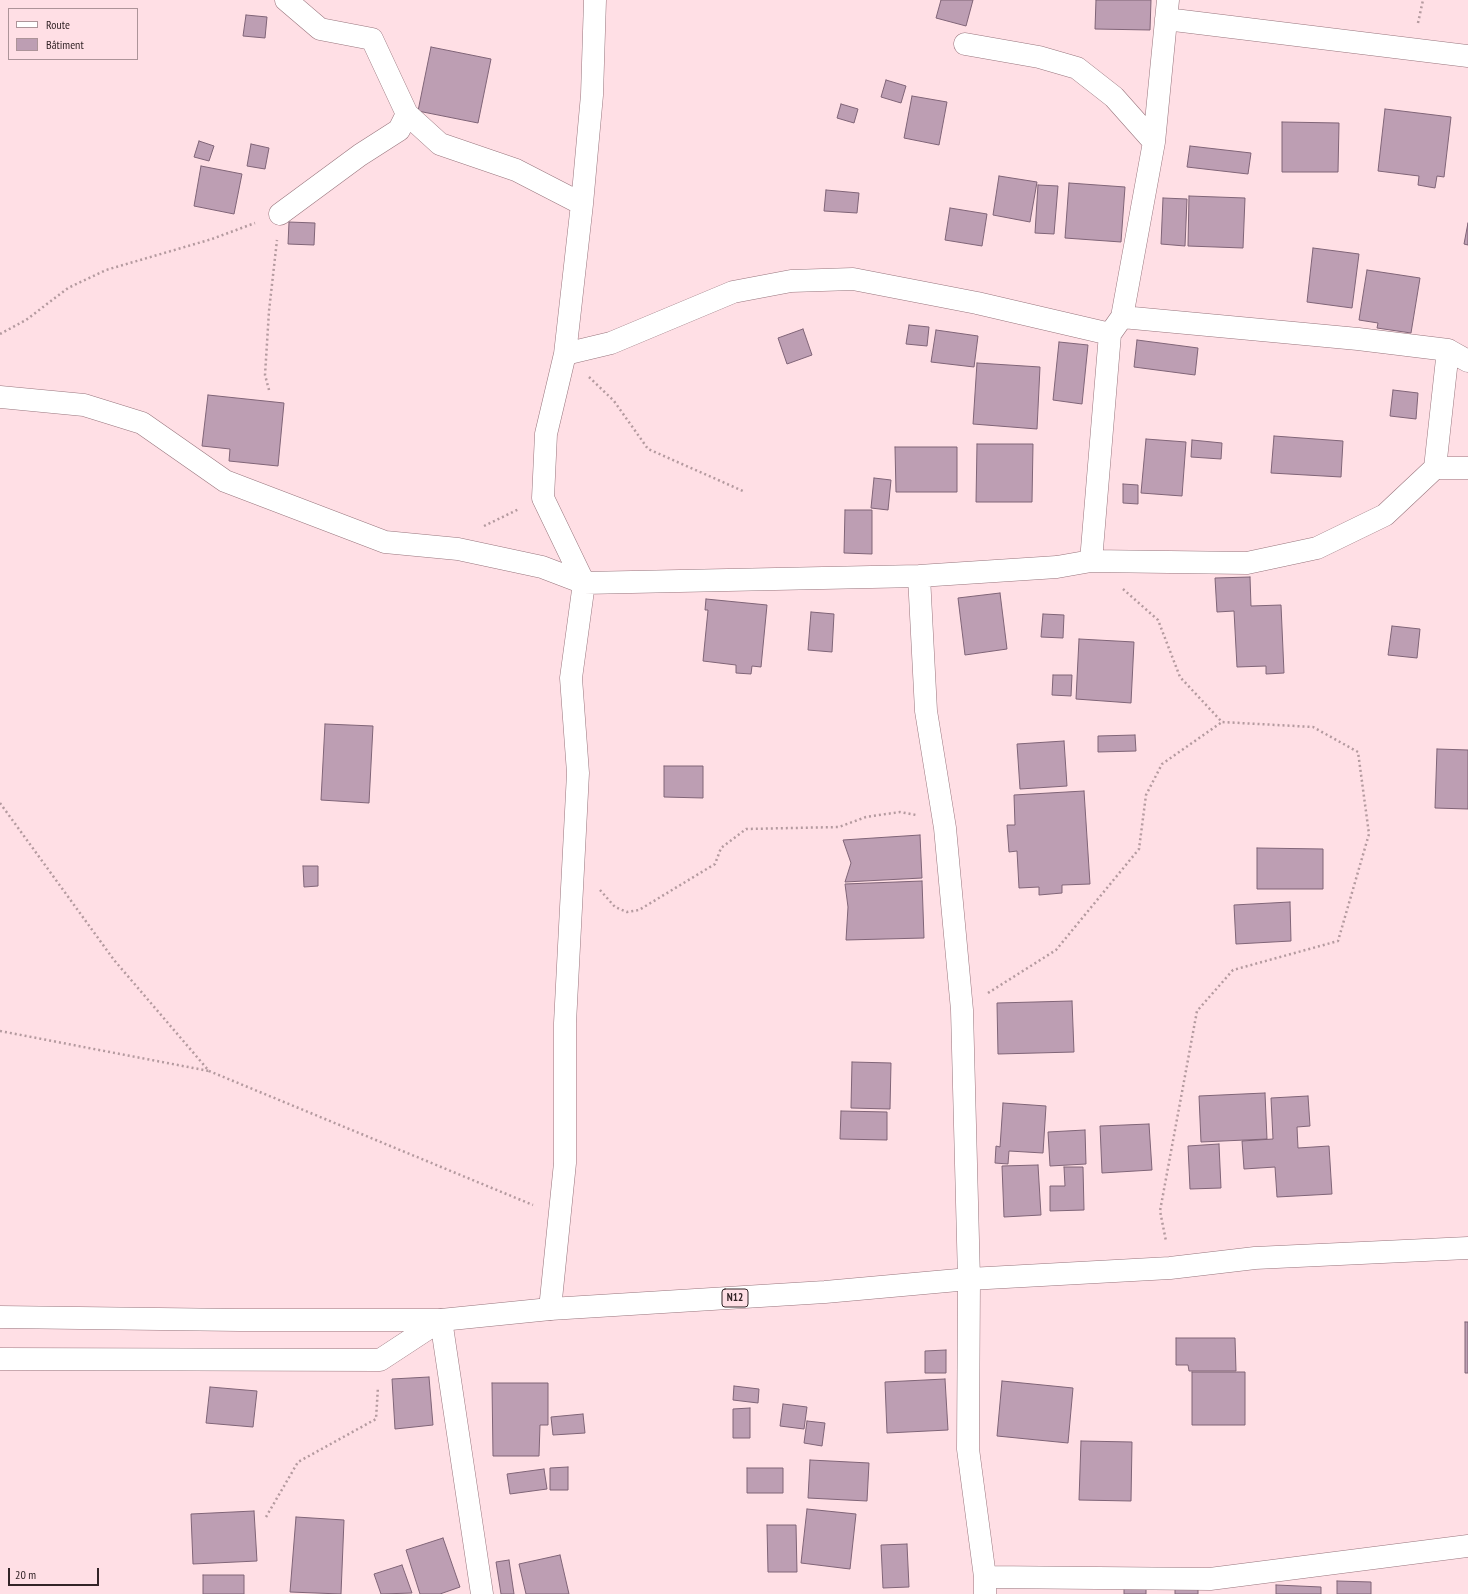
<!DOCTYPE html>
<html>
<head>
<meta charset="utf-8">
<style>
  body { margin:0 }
  #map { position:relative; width:1468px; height:1594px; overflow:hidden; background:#ffdfe5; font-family:"PT Sans Narrow",sans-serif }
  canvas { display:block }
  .legend { position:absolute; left:8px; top:8px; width:130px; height:52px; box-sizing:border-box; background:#ffdfe5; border:1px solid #ad9499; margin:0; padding:5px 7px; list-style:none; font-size:12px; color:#332427 }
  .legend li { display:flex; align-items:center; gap:8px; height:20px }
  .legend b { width:20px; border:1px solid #ad9499 }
  .scale { position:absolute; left:8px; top:1568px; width:91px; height:18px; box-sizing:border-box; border:2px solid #332427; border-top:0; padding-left:5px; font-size:12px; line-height:14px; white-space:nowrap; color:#332427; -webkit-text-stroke:3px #ffdfe5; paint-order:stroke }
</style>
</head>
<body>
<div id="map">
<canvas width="1468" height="1594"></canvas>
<ul class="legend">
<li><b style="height:5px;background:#fff"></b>Route</li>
<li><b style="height:11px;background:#bd9eb3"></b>Bâtiment</li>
</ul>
<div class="scale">20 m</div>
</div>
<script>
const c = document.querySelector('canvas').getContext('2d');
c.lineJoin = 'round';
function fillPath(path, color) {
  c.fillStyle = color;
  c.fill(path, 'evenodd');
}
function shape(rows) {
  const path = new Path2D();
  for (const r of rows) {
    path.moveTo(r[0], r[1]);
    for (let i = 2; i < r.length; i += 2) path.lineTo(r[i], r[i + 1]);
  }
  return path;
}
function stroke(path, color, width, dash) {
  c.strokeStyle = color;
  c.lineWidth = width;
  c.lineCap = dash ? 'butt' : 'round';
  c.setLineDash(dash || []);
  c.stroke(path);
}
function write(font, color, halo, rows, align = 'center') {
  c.font = font + ' "PT Sans Narrow",sans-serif';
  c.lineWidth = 3.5;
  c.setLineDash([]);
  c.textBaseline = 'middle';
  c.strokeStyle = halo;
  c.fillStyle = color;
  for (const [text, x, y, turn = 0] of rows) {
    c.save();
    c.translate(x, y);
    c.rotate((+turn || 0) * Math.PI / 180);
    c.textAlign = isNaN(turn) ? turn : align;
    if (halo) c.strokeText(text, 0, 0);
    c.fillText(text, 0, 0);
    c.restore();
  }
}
const building = shape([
  [941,0,973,0,966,26,936,18,941,0],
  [1096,0,1151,0,1150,30,1095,29,1096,0],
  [246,15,267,17,265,38,243,36,246,15],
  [431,47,491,59,478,123,418,111,431,47],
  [886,80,906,86,901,103,881,97,886,80],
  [912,96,947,102,939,145,904,138,912,96],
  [841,104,858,109,854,123,837,118,841,104],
  [1385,109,1451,117,1444,177,1437,176,1435,188,1418,185,1419,176,1378,171,1385,109],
  [1282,122,1339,123,1338,172,1282,172,1282,122],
  [199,141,214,146,209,161,194,157,199,141],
  [251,144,269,148,265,169,247,166,251,144],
  [1190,146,1251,153,1248,174,1187,167,1190,146],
  [201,166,242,174,234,214,194,206,201,166],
  [999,176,1037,182,1030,222,993,215,999,176],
  [1069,183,1125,187,1121,242,1065,238,1069,183],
  [1038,185,1058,186,1054,234,1035,233,1038,185],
  [826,190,859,193,857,213,824,211,826,190],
  [1189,196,1245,198,1243,248,1188,246,1189,196],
  [1163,198,1187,199,1185,246,1161,244,1163,198],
  [950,208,987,214,982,246,945,240,950,208],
  [289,222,315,223,314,245,288,244,289,222],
  [1468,223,1468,245,1464,244,1468,223],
  [1313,248,1359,254,1352,308,1307,302,1313,248],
  [1367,270,1420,278,1411,333,1377,328,1378,323,1359,320,1367,270],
  [909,325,929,327,927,346,906,344,909,325],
  [803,329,812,355,787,364,778,338,803,329],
  [936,330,978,336,974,367,931,362,936,330],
  [1137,340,1198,348,1195,375,1134,367,1137,340],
  [1059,342,1088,345,1082,404,1053,400,1059,342],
  [977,363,1040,367,1037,429,973,424,977,363],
  [1393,390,1418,393,1416,419,1390,416,1393,390],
  [208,395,284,403,278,466,229,461,230,449,202,446,208,395],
  [1274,436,1343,441,1341,477,1271,473,1274,436],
  [1146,439,1186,442,1182,496,1141,493,1146,439],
  [1192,440,1222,443,1221,459,1191,457,1192,440],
  [977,444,1033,444,1032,502,976,502,977,444],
  [895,447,957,447,957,492,896,492,895,447],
  [874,478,891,480,888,510,871,508,874,478],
  [1123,484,1138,485,1138,504,1123,503,1123,484],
  [845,510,872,510,872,554,844,553,845,510],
  [1250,577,1251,606,1281,605,1284,673,1266,674,1266,666,1237,667,1234,611,1217,612,1215,578,1250,577],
  [1000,593,1007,649,965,655,958,598,1000,593],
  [706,599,767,605,761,667,752,666,751,674,736,673,736,665,703,661,708,610,705,610,706,599],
  [811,612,834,614,832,652,808,650,811,612],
  [1043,614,1064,615,1063,638,1041,637,1043,614],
  [1392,626,1420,629,1417,658,1388,655,1392,626],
  [1079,639,1134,642,1131,703,1076,699,1079,639],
  [1053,675,1072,675,1071,696,1052,695,1053,675],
  [325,724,373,726,369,803,321,800,325,724],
  [1135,735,1136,751,1098,752,1098,736,1135,735],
  [1064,741,1067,786,1020,789,1017,744,1064,741],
  [1437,749,1468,750,1468,809,1435,808,1437,749],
  [664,766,703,766,703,798,664,797,664,766],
  [1084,791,1090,884,1062,885,1062,893,1039,895,1039,887,1019,888,1017,851,1009,852,1007,825,1015,825,1014,795,1084,791],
  [920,835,922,878,845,882,851,863,843,840,920,835],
  [1257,848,1323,849,1323,889,1257,889,1257,848],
  [303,866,318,866,318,886,304,887,303,866],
  [922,881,924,938,846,940,848,907,845,884,922,881],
  [1290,902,1291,941,1236,944,1234,905,1290,902],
  [1072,1001,1074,1052,998,1054,997,1003,1072,1001],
  [852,1062,891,1063,890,1109,851,1108,852,1062],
  [1265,1093,1267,1139,1201,1142,1199,1096,1265,1093],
  [1308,1096,1310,1126,1297,1127,1298,1148,1329,1146,1332,1194,1277,1197,1275,1167,1244,1169,1242,1141,1273,1139,1271,1098,1308,1096],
  [1003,1103,1046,1106,1043,1153,1009,1151,1008,1164,995,1163,996,1146,1000,1147,1003,1103],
  [841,1111,887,1112,887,1140,840,1139,841,1111],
  [1149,1124,1152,1170,1102,1173,1100,1126,1149,1124],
  [1085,1130,1086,1164,1050,1166,1048,1132,1085,1130],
  [1219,1144,1221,1188,1190,1189,1188,1146,1219,1144],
  [1038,1165,1041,1215,1004,1217,1002,1166,1038,1165],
  [1064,1167,1083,1167,1084,1210,1050,1211,1050,1186,1065,1186,1064,1167],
  [1465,1322,1468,1322,1468,1373,1465,1373,1465,1322],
  [1176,1338,1235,1338,1236,1371,1189,1371,1188,1365,1176,1365,1176,1338],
  [946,1350,946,1373,925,1373,925,1351,946,1350],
  [1192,1372,1245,1372,1245,1425,1192,1425,1192,1372],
  [429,1377,433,1425,395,1429,392,1379,429,1377],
  [945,1379,948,1430,887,1433,885,1382,945,1379],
  [1002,1381,1073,1388,1068,1443,997,1436,1002,1381],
  [492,1383,548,1383,548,1425,540,1425,539,1456,493,1456,492,1383],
  [734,1386,759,1389,758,1403,733,1400,734,1386],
  [210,1387,257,1391,253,1427,206,1423,210,1387],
  [783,1404,807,1407,804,1429,780,1426,783,1404],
  [750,1408,750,1438,733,1438,733,1409,750,1408],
  [583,1414,585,1433,553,1435,551,1417,583,1414],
  [807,1421,825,1423,822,1446,804,1443,807,1421],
  [1081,1441,1132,1442,1131,1501,1079,1500,1081,1441],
  [810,1460,869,1463,867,1501,808,1498,810,1460],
  [568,1467,568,1490,550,1490,550,1468,568,1467],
  [747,1468,783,1468,783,1493,747,1493,747,1468],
  [544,1469,547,1489,510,1494,507,1474,544,1469],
  [807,1509,856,1514,850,1569,801,1563,807,1509],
  [254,1511,257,1561,193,1564,191,1514,254,1511],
  [296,1517,344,1520,341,1594,290,1592,296,1517],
  [767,1525,796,1525,797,1572,768,1572,767,1525],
  [443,1538,460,1587,440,1594,420,1594,406,1550,443,1538],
  [907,1544,909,1587,883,1588,881,1545,907,1544],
  [560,1555,569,1594,526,1594,519,1564,560,1555],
  [509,1560,514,1594,501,1594,496,1562,509,1560],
  [402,1565,412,1593,381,1594,374,1574,402,1565],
  [203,1575,244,1575,244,1594,203,1594,203,1575],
  [1337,1581,1371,1582,1371,1594,1337,1594,1337,1581],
  [1124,1583,1146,1583,1146,1594,1124,1594,1124,1583],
  [1175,1583,1198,1583,1198,1594,1175,1594,1175,1583],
  [1276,1585,1321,1587,1321,1594,1276,1594,1276,1585]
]);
const path = shape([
  [1418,23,1423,0],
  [0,334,26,320,68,288,106,270,212,239,255,223],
  [589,377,614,401,648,449,743,491],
  [269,390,265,375,269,311,277,240],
  [484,526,519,509],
  [1123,589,1158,620,1180,677,1222,722,1313,727,1358,752,1369,834,1338,941,1233,970,1197,1011,1160,1211,1166,1241],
  [0,803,114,960,209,1071,533,1205],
  [600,890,615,907,627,912,639,910,715,864,721,848,746,829,839,827,866,817,900,812,916,815],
  [988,993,1056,950,1139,849,1146,795,1162,764,1222,722],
  [0,1031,209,1071],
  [266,1517,298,1462,376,1419,378,1387]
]);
const street = shape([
  [286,0,320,29,372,39,407,114,440,144,516,170,582,204],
  [1166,19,1468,56],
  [965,44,1039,57,1077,68,1114,97,1154,142],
  [280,214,360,155,399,130,407,114],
  [1122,317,1358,339,1448,350,1468,361],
  [565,354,611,343,733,292,791,281,853,279,977,303,1110,334],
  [0,397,84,405,142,423,225,481,385,542,458,549,542,567,584,583,919,576,1057,567,1091,561,1247,563,1317,548,1385,515,1435,468,1468,468],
  [1435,468,1448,350],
  [1091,561,1110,334,1122,317,1154,142,1168,0],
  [919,576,926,711,945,828,962,1010,969,1279,968,1449,985,1577,985,1594],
  [550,1309,565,1163,565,1023,578,773,571,678,584,583,543,498,546,434,565,354,582,204,592,95,595,0],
  [0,1359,380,1360,441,1320,482,1594],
  [985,1577,1210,1579,1468,1546]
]);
const primary = shape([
  [0,1317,239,1320,441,1320,550,1309,825,1292,969,1279,1170,1268,1255,1258,1468,1248]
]);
const shields = [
  [735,1298,26]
];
const shieldNames = [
  ["N12",735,1298]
];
fillPath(building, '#bd9eb3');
stroke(building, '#806477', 1);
stroke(street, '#98757d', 23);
stroke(primary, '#98757d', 23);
stroke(path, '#b49a9f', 2.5, [2, 3]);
stroke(street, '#fff', 22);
stroke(primary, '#fff', 22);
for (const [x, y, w] of shields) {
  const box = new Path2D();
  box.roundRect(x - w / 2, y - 9, w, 18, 3);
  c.fillStyle = '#ffdfe5';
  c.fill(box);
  stroke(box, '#332427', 1);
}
write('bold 11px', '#332427', null, shieldNames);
</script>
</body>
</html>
